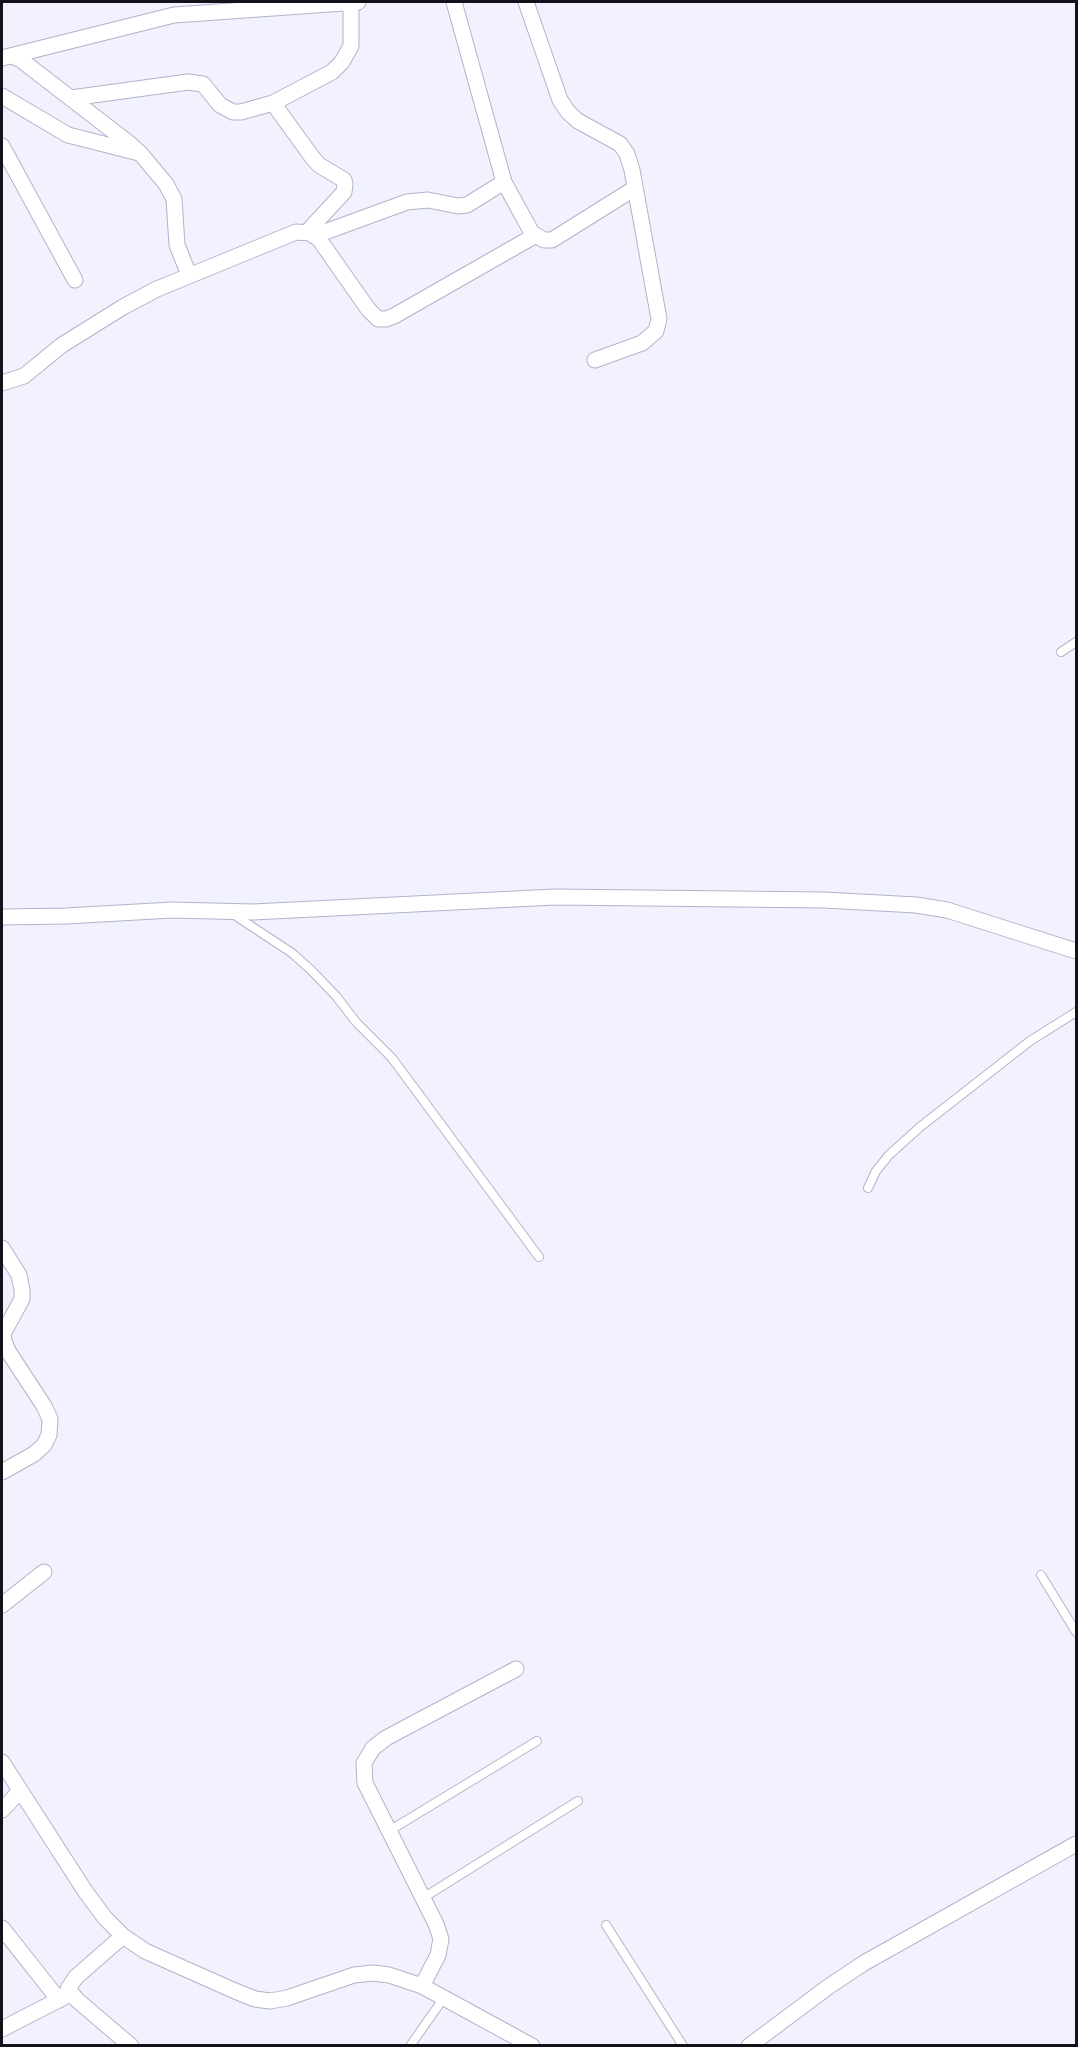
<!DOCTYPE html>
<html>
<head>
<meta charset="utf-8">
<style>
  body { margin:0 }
  #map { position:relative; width:1078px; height:2047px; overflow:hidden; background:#f1f2fd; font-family:"Public Sans",sans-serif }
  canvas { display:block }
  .frame { position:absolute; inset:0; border:3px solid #12121b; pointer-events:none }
</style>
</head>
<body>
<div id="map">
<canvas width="1078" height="2047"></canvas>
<div class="frame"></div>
</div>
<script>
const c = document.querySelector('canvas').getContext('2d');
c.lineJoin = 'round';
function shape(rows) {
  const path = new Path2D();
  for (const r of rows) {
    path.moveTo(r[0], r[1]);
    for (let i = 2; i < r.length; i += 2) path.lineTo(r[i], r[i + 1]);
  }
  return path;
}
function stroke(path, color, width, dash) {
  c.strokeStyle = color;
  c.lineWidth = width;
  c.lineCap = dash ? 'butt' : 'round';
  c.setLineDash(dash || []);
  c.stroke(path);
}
const lane = shape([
  [1061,652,1076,642],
  [233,914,292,953,311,970,336,996,356,1022,392,1058,539,1257],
  [868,1188,876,1171,889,1155,920,1127,1030,1041,1076,1012],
  [1041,1575,1076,1632],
  [389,1831,537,1741],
  [423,1898,578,1801],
  [606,1925,683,2046],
  [410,2046,443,1999]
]);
const street = shape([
  [454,2,504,182,532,233,544,240,552,240,635,188],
  [526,2,560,100,568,112,578,121,620,144,627,154,632,170,659,319,656,331,642,343,595,360],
  [12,56,21,60,130,144,140,153,166,184,174,199,177,245,189,275],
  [2,58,174,15,358,2],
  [2,96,68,135,139,153],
  [71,98,188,82,203,84,220,105,233,112,241,112,273,103,332,72,342,62,351,46,351,2],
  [273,103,312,157,319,165,344,180,345,184,344,192,307,232],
  [2,146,75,280],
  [314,236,407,202,428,200,458,206,467,205,504,182],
  [2,383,24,376,62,345,123,307,157,289,296,232,311,233,319,239,368,309,378,319,386,319,394,316,536,235],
  [2,917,66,916,172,910,253,912,555,897,824,900,916,905,947,910,1076,951],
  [2,1248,19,1275,22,1290,22,1299,3,1334,4,1341,8,1351,44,1406,50,1419,49,1435,44,1445,34,1454,2,1472],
  [2,1605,44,1572],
  [2,1762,85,1891,105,1918,123,1936,145,1951,235,1991,255,1999,270,2001,287,1998,354,1975,373,1973,389,1975,422,1986,532,2046],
  [2,1810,20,1791],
  [2,1928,59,2000],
  [123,1936,76,1977,68,1989,77,2000,131,2046],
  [422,1986,438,1955,441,1939,436,1924,365,1783,364,1763,373,1748,386,1738,516,1669],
  [2,2029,66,1996],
  [749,2046,828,1987,864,1963,1076,1844]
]);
stroke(lane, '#b1b3cc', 10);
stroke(street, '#b1b3cc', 17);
stroke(lane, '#fff', 8);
stroke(street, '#fff', 15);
</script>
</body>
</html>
